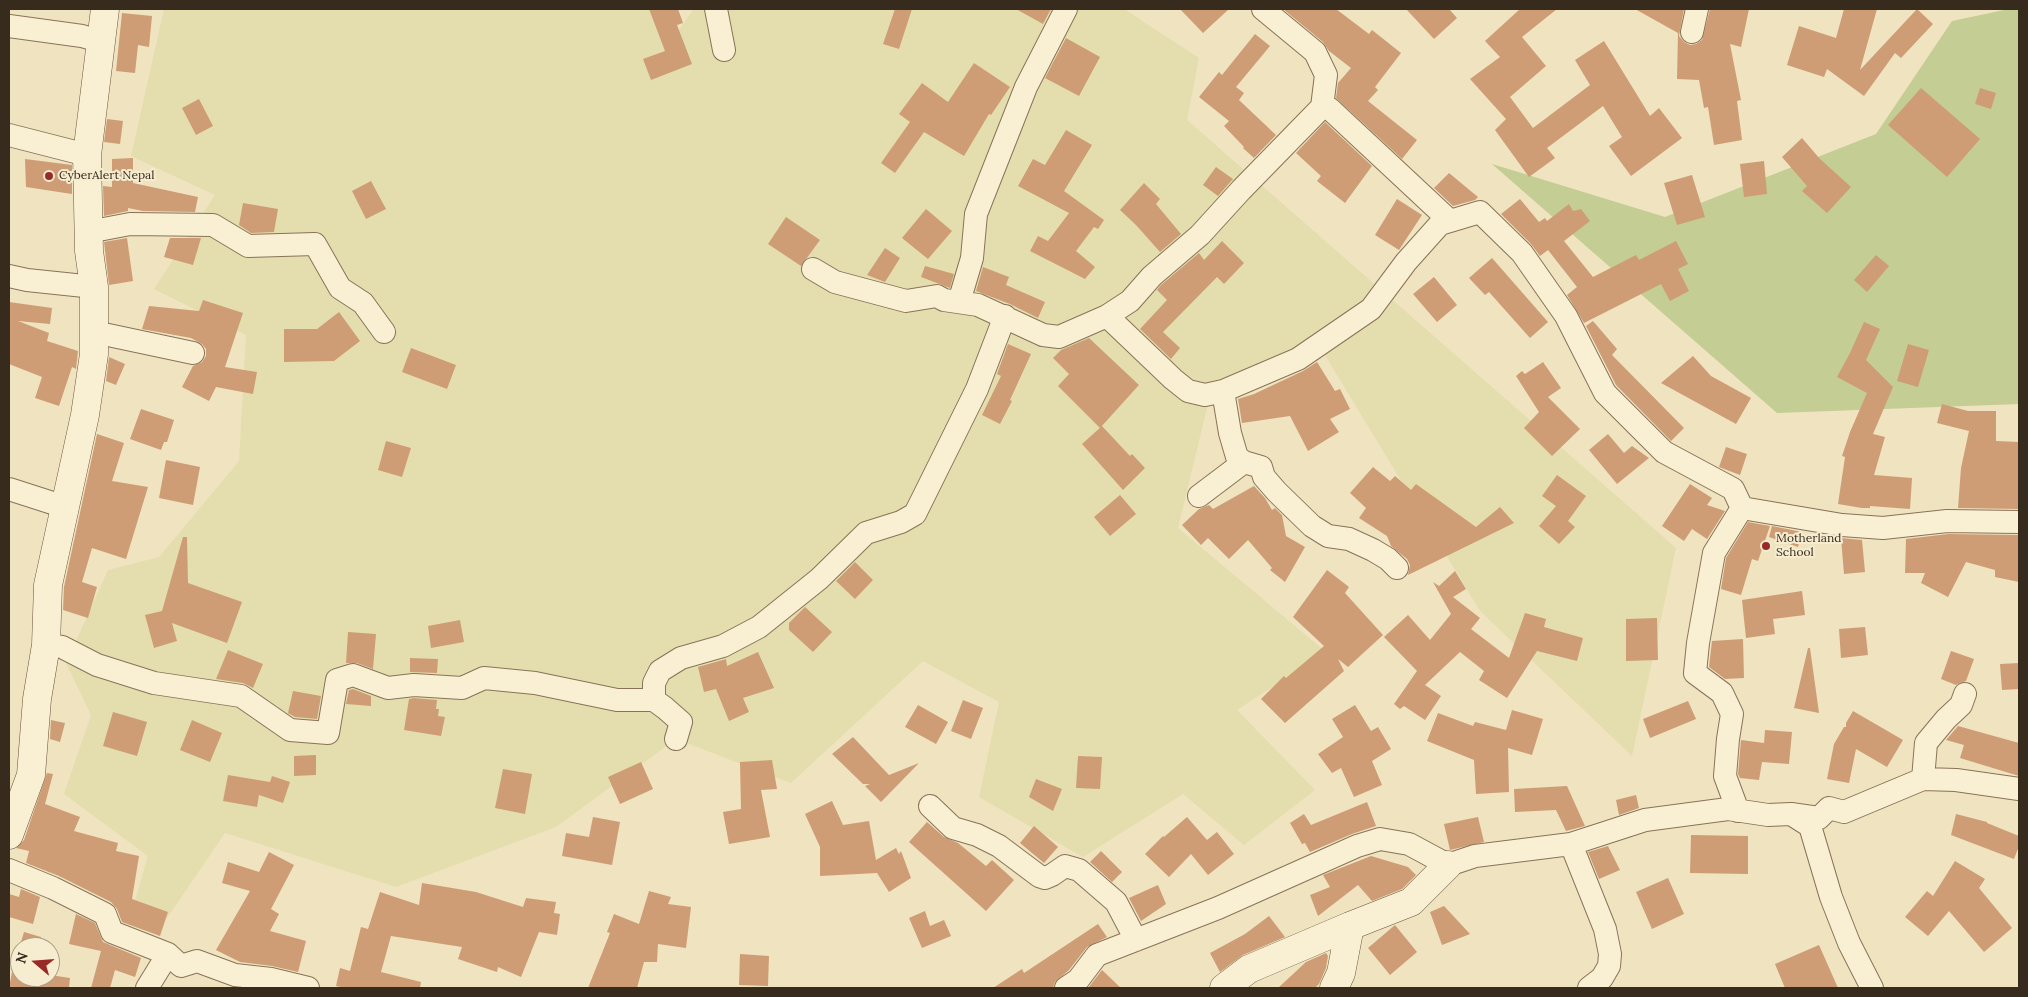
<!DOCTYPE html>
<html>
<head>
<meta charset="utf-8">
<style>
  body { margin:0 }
  #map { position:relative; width:2028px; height:997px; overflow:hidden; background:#efe3c0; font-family:Lora,serif }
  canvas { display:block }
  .frame { position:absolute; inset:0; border:10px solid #372b1d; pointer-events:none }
  .north { position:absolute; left:10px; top:937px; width:50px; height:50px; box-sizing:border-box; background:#f6ecd0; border:1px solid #aa9f88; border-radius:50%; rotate:288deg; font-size:14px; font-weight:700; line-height:20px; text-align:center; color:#372b1d }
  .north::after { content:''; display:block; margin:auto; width:18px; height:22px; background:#982a27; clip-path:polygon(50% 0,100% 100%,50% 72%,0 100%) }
</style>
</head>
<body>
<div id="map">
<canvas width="2028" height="997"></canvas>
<div class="frame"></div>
<div class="north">N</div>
</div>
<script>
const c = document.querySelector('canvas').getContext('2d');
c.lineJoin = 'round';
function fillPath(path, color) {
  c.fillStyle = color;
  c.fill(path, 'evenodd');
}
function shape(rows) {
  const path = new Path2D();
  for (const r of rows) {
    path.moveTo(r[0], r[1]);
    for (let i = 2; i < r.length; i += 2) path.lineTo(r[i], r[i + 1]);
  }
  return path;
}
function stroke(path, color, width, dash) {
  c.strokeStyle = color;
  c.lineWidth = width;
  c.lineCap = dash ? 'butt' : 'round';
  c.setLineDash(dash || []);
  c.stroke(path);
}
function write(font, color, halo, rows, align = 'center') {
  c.font = font + ' Lora,serif';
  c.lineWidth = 4;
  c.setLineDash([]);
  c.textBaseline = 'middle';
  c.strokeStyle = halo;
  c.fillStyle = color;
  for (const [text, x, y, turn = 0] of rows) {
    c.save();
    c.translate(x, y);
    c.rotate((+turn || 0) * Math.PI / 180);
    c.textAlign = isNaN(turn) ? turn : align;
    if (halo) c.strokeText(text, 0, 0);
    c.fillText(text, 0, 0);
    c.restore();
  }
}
const farmland = shape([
  [164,9,660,9,673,38,694,9,1124,9,1199,58,1187,120,1676,548,1632,756,1480,611,1323,352,1208,404,1178,528,1326,652,1237,710,1315,790,1244,845,1183,794,1083,857,979,797,999,702,923,661,791,783,676,739,556,827,396,887,225,833,167,918,134,904,148,856,64,794,91,715,66,663,108,570,159,557,239,461,246,335,154,289,215,195,131,156]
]);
const green = shape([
  [2009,9,2019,9,2019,404,1777,413,1492,164,1665,217,1876,134,1952,21]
]);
const building = shape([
  [649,9,678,9,683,23,677,25,692,64,651,80,643,59,665,51],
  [895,9,912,9,899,49,883,44],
  [1016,9,1051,9,1043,24],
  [1180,9,1229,9,1203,33],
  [1283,9,1336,9,1369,34,1372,30,1401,53,1375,87,1378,90,1368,101,1417,140,1402,159,1336,98,1338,83,1351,68,1329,51,1323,42],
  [1406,9,1449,9,1457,18,1434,39],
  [1520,9,1557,9,1522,37,1546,66,1510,97,1533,128,1590,85,1575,60,1604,41,1650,116,1659,108,1682,138,1631,176,1609,146,1622,137,1603,106,1547,148,1555,158,1529,177,1495,130,1506,119,1470,79,1500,57,1485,41],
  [1635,9,1684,9,1679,36,1684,42,1690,45,1696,44,1702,40,1710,9,1749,9,1741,47,1730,44,1741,100,1737,101,1742,140,1714,145,1708,107,1704,108,1699,80,1677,79,1678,33],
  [1844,9,1877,9,1860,70,1917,9,1933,24,1901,58,1895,53,1864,96,1827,69,1824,77,1787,65,1799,26,1836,38],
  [122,13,152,16,149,47,138,45,135,73,116,71],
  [1255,34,1270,46,1236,87,1244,93,1239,100,1276,135,1254,158,1243,148,1244,147,1224,126,1229,121,1199,97,1219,72,1222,75],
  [1066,38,1100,57,1079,96,1045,78],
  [974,63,1010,87,991,115,989,114,964,156,924,132,895,173,881,163,910,122,899,114,922,83,948,102],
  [1921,88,1980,139,1947,177,1888,125],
  [1980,88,1996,93,1991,109,1975,104],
  [199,99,213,126,196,135,182,108],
  [107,119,123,121,120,144,104,142],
  [1325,122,1372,166,1345,203,1317,181,1321,176,1296,153],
  [1066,130,1092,145,1064,191,1104,220,1098,229,1094,227,1076,251,1095,267,1085,279,1030,251,1038,236,1048,241,1069,213,1018,186,1033,159,1045,165],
  [1802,138,1820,159,1851,187,1827,213,1802,191,1807,186,1782,157],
  [133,158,133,183,198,197,195,212,143,211,128,208,128,211,104,216,103,186,112,187,112,159],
  [25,159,72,165,72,194,26,187],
  [1764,161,1767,194,1744,197,1740,164],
  [1216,167,1233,179,1218,196,1203,185],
  [1449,173,1478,197,1475,200,1453,206,1434,188],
  [1692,175,1705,217,1677,225,1664,183],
  [371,181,386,209,366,219,352,191],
  [1144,183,1160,199,1156,204,1181,234,1160,252,1136,225,1120,210],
  [1397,199,1422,215,1399,250,1375,235],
  [1520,199,1539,222,1545,218,1547,221,1569,204,1573,211,1581,209,1590,221,1564,241,1593,277,1636,255,1639,260,1676,241,1688,264,1678,269,1689,291,1670,301,1661,284,1584,323,1567,295,1577,287,1548,250,1540,256,1531,244,1501,214],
  [243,203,278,209,274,232,251,233,239,225],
  [926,209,952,231,928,259,902,238],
  [786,217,820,240,801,266,768,244],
  [127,238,133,281,109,285,104,242],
  [170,238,201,238,193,265,164,257],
  [1222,241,1244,263,1224,284,1217,277,1163,332,1180,348,1171,359,1140,329,1167,300,1157,290,1161,285,1199,253,1204,260],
  [885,248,900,258,885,282,867,275],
  [1876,255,1889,266,1867,292,1854,280],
  [1492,258,1548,322,1530,338,1489,292,1485,295,1469,278],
  [925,266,954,274,950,288,921,277],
  [983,267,1009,277,1006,285,1045,302,1038,318,1010,304,976,291],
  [1434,277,1457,305,1437,322,1413,294],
  [203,300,243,313,225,367,257,372,253,394,216,387,209,401,182,387,193,366,202,362,206,356,206,349,202,344,191,338,142,329,149,306,199,311],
  [9,302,52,308,50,324,18,321,49,333,47,341,78,351,76,369,72,367,59,406,35,398,42,377,9,364],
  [339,312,360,341,334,361,284,362,284,329,317,329],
  [1593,321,1617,349,1612,355,1684,428,1671,441,1616,385,1586,326],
  [1864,322,1880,329,1866,360,1893,387,1873,434,1885,437,1874,475,1912,478,1910,509,1870,506,1870,508,1862,508,1838,504,1845,457,1842,456,1850,432,1867,393,1837,377,1850,353],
  [1089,338,1139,385,1100,428,1058,386,1069,374,1053,358,1061,350],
  [1008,344,1031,354,1010,400,1012,401,1000,424,982,415,1001,376,997,374],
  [1908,344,1929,350,1918,387,1897,381],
  [411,348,456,365,447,389,402,372],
  [1693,356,1711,376,1751,398,1736,424,1661,383],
  [109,357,125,364,116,385,106,381],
  [1317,362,1335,391,1340,389,1350,409,1330,419,1339,432,1308,451,1290,416,1242,423,1238,399,1254,394,1303,371],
  [1543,362,1561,388,1548,397,1580,429,1552,456,1524,428,1539,412,1516,376,1522,371,1525,374],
  [1942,404,1968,411,1996,411,1996,441,2019,442,2019,509,1958,508,1961,468,1969,431,1937,423],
  [141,409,174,420,167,442,164,442,161,450,130,439],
  [1102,426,1130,456,1132,454,1145,468,1123,490,1082,444],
  [97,434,124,443,112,481,148,487,126,559,92,548,82,582,97,587,88,618,63,610,64,587],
  [1608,434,1624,453,1632,446,1649,458,1617,484,1589,450],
  [386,441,411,448,402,477,378,470],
  [1726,447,1747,454,1740,475,1719,467],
  [166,460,200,467,193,505,159,498],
  [1373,467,1390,481,1395,476,1411,490,1416,484,1476,527,1500,507,1514,523,1408,575,1410,565,1407,559,1391,546,1387,536,1359,518,1366,508,1350,493],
  [1557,475,1586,496,1568,521,1575,527,1559,544,1539,526,1556,506,1542,496],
  [1690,484,1712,498,1707,505,1725,511,1707,539,1692,529,1684,541,1662,526],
  [1254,486,1265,498,1272,510,1275,508,1282,515,1286,536,1305,547,1285,582,1270,570,1272,568,1248,540,1229,559,1208,538,1201,545,1182,525,1199,509,1209,505,1213,509],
  [1120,495,1136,514,1110,536,1094,517],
  [1748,522,1770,526,1758,561,1752,559,1741,595,1721,589,1726,558],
  [1772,526,1802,532,1798,547,1769,537],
  [1948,534,2019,535,2019,582,1995,577,1995,570,1966,562,1948,597,1921,583,1925,573,1905,573,1906,539],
  [183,537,187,537,188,583,242,602,227,643,172,623,177,641,154,648,145,615,162,611],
  [1841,538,1862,540,1865,572,1844,574],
  [855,562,873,580,855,599,836,581],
  [1327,570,1349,587,1345,593,1383,635,1348,667,1338,659,1344,671,1285,723,1261,699,1284,676,1286,678,1324,646,1293,617],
  [1455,571,1466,589,1453,597,1480,618,1471,629,1509,658,1525,613,1546,619,1544,627,1583,638,1577,661,1537,651,1507,698,1479,680,1484,671,1460,652,1425,685,1441,696,1425,720,1404,706,1400,709,1394,704,1417,671,1384,637,1408,615,1430,640,1451,614,1433,582,1439,586],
  [1802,591,1805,615,1773,619,1775,634,1746,638,1742,600],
  [805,607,832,632,813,652,789,630,789,623],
  [1657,618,1658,660,1626,661,1626,619],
  [460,620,464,642,431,648,428,626],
  [1865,627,1868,655,1841,658,1839,629],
  [348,632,376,634,373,669,357,663,346,663],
  [1743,639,1744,678,1725,679,1709,667,1712,641],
  [1808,648,1810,648,1819,713,1794,708],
  [228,650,263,664,253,688,243,683,216,679],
  [1951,651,1974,659,1966,681,1956,685,1941,679],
  [758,652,774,688,743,698,749,712,729,721,716,689,704,692,698,667,726,659,727,666],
  [410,658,438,659,437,673,410,672],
  [2019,663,2019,689,2002,690,2000,664],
  [353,689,371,696,371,706,346,704,349,690],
  [293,691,321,696,317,719,295,717,288,713],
  [414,698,437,700,436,709,439,709,438,716,445,717,441,736,404,730,409,699],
  [963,700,983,708,971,739,951,731],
  [1688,701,1696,719,1650,738,1643,719],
  [918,705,948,722,936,744,905,727],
  [1355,705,1371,731,1378,727,1391,749,1372,761,1382,785,1354,797,1341,768,1332,773,1318,754,1343,737,1332,719],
  [1512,710,1543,719,1532,755,1508,748,1509,792,1476,794,1474,760,1427,741,1438,713,1473,726,1475,722,1506,730],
  [1853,711,1903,740,1887,767,1856,749,1849,783,1827,779,1834,744,1844,727,1846,727,1846,723],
  [113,712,147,722,137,756,103,746],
  [51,720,65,723,60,742,50,739],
  [192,720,222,733,210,762,180,750],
  [1958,726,2019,743,2019,776,1960,758,1964,745,1946,740],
  [1765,730,1792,732,1789,764,1762,762,1759,780,1740,778,1738,774,1741,740,1764,743],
  [853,737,889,775,919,763,881,802,865,786,870,784,863,784,832,754],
  [316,755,316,775,294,776,294,756],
  [1078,756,1102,757,1100,789,1076,788],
  [772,760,777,789,761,790,770,837,729,844,723,812,741,809,740,762],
  [641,762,653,789,620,804,608,777],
  [503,769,532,774,525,814,495,808],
  [47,773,53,774,45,804,80,817,74,831,118,843,116,851,139,856,132,899,168,912,160,936,122,922,117,909,111,902,59,876,26,863,29,851,16,848,24,840],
  [228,775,270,782,272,776,290,782,283,803,259,795,257,807,223,801],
  [1036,779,1062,789,1053,811,1029,797],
  [1567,786,1585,826,1566,831,1556,810,1515,812,1514,789],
  [1636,795,1639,808,1619,815,1616,800],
  [832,801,843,825,869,821,876,860,896,848,899,854,901,851,911,878,889,892,877,873,820,876,820,847,805,814],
  [1367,802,1376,826,1352,834,1310,852,1305,843,1302,844,1290,823,1304,814,1311,825],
  [1956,814,1987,822,1987,823,2019,836,2019,846,2014,859,1951,835],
  [593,817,620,822,612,865,562,856,566,833,589,837],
  [1187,817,1207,840,1217,832,1234,854,1208,875,1191,854,1169,877,1145,854,1163,836,1164,837],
  [1478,817,1484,842,1450,850,1444,824],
  [927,822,944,837,958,843,986,866,992,860,1014,880,986,911,909,842],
  [1034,826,1058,847,1044,863,1020,843],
  [1691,835,1748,836,1748,874,1690,873],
  [1608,846,1620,870,1599,879,1588,852],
  [1101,851,1122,872,1112,882,1090,862],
  [269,852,294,865,271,909,279,914,270,931,306,941,298,972,272,966,240,962,216,950,250,891,222,883,228,862,259,872],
  [1371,856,1408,867,1416,875,1402,889,1372,901,1358,885,1318,916,1310,895,1330,887,1323,875],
  [1955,861,1985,879,1979,888,2012,928,1984,952,1949,911,1928,936,1905,917,1927,891,1933,896],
  [1668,878,1684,914,1652,929,1636,892],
  [422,883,476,892,523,907,526,898,556,902,554,913,560,914,557,935,539,932,521,977,498,967,497,972,458,959,462,947,391,936,381,972,421,982,420,988,345,988,336,986,340,968,350,971,361,927,368,929,380,892,419,905],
  [1158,885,1166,904,1141,921,1129,898],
  [21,889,40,897,33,924,9,917,9,894,19,897],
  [649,891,671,897,668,904,691,907,686,948,658,944,657,962,644,962,637,988,588,988,610,933,607,932,614,914,639,924],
  [1444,906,1470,934,1442,945,1430,912],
  [925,911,930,926,944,920,951,936,922,948,909,918],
  [76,914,95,923,103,942,141,958,135,977,115,970,110,988,91,988,101,951,69,944],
  [1269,916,1285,937,1243,955,1220,972,1210,953,1245,934],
  [1098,924,1107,937,1087,947,1069,970,1055,982,1053,988,993,988,1022,969,1024,973],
  [1395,925,1417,952,1390,975,1368,948],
  [24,932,41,937,38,947,20,947,20,977,50,977,50,975,70,978,69,988,9,988,12,972],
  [1819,945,1838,988,1785,988,1775,964],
  [1326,953,1328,956,1326,968,1319,984,1315,988,1278,988,1306,962],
  [740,954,769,956,768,986,739,985],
  [1102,970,1121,988,1088,988]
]);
const street = shape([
  [716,9,724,50],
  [9,26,82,36,102,42],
  [1692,32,1697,9],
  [9,135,87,155],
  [1450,221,1480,212,1522,253,1566,316,1605,393,1664,452,1733,489,1742,508,1842,525,1883,528,1947,521,2019,522],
  [88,232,130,224,213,225,248,246,315,244,340,288,363,303,384,332],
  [813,269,835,282,906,301,937,296,944,300,978,305,1043,335,1059,337,1107,316,1173,379,1188,391,1205,395,1223,391],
  [9,276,27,280,94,287],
  [959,302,972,258,976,214,1026,87,1066,9],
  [1107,316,1130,301,1152,276,1200,235,1241,190,1322,107],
  [94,332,193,353],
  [1244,462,1261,467,1264,477,1277,492,1312,526,1328,536,1349,539,1373,550,1388,559,1397,568],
  [9,489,65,507],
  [1199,496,1244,462,1237,457,1230,433,1223,391,1298,359,1371,309,1406,262,1440,224,1450,221,1330,109,1322,107,1326,75,1315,52,1263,9],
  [46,645,62,647,97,665,154,683,241,696,290,730,328,733,337,680,353,675,388,688,414,685,462,688,484,678,535,683,617,700,654,700,665,708,681,722,676,739],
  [654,700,654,683,660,671,681,658,723,646,759,627,819,579,866,533,901,522,915,514,977,389,1005,316],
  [1923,779,1926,743,1946,719,1961,705,1965,694],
  [930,806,953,828,977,835,999,846,1039,876,1045,878,1052,875,1065,866,1079,870,1116,902,1136,940],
  [1738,811,1725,776,1728,739,1732,714,1722,693,1695,673,1698,643,1714,553,1742,508],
  [1791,814,1810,826,1831,897,1849,943,1872,988],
  [1571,844,1605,929,1610,954,1609,966,1602,978,1589,988],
  [9,870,53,888,105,914,112,932,168,954,181,966,197,961,235,975,271,979,308,988],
  [147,988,168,954],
  [1066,988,1078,980,1097,955,1218,908,1357,846,1380,839,1409,844,1448,865,1475,856,1571,844,1645,820,1728,809,1768,815,1791,814,1819,818,1829,808,1844,812,1923,779,1956,780,2019,789]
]);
const secondary = shape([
  [9,835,31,775,37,699,46,645,48,585,85,415,94,354,94,287,89,251,87,155,105,9],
  [1224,988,1249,969,1350,926],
  [1334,988,1341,973,1350,926,1411,902,1448,865]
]);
const markers = [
  [49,176,5,"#982a27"],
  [1766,546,5,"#982a27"]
];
const poiNames = [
  ["CyberAlert Nepal",59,176],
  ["Motherland",1776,539],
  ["School",1776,553]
];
fillPath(farmland, '#e4deae');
fillPath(green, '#c4cd94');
fillPath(building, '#ce9d75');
stroke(street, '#887358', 24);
stroke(secondary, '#6a543b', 29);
stroke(street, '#f9f0d4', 22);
stroke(secondary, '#f9f0d4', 28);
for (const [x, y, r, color] of markers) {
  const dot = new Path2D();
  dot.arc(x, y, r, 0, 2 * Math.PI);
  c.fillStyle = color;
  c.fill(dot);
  stroke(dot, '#f6ecd0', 2);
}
write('12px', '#372b1d', '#f6ecd0', poiNames, 'left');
</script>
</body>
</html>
